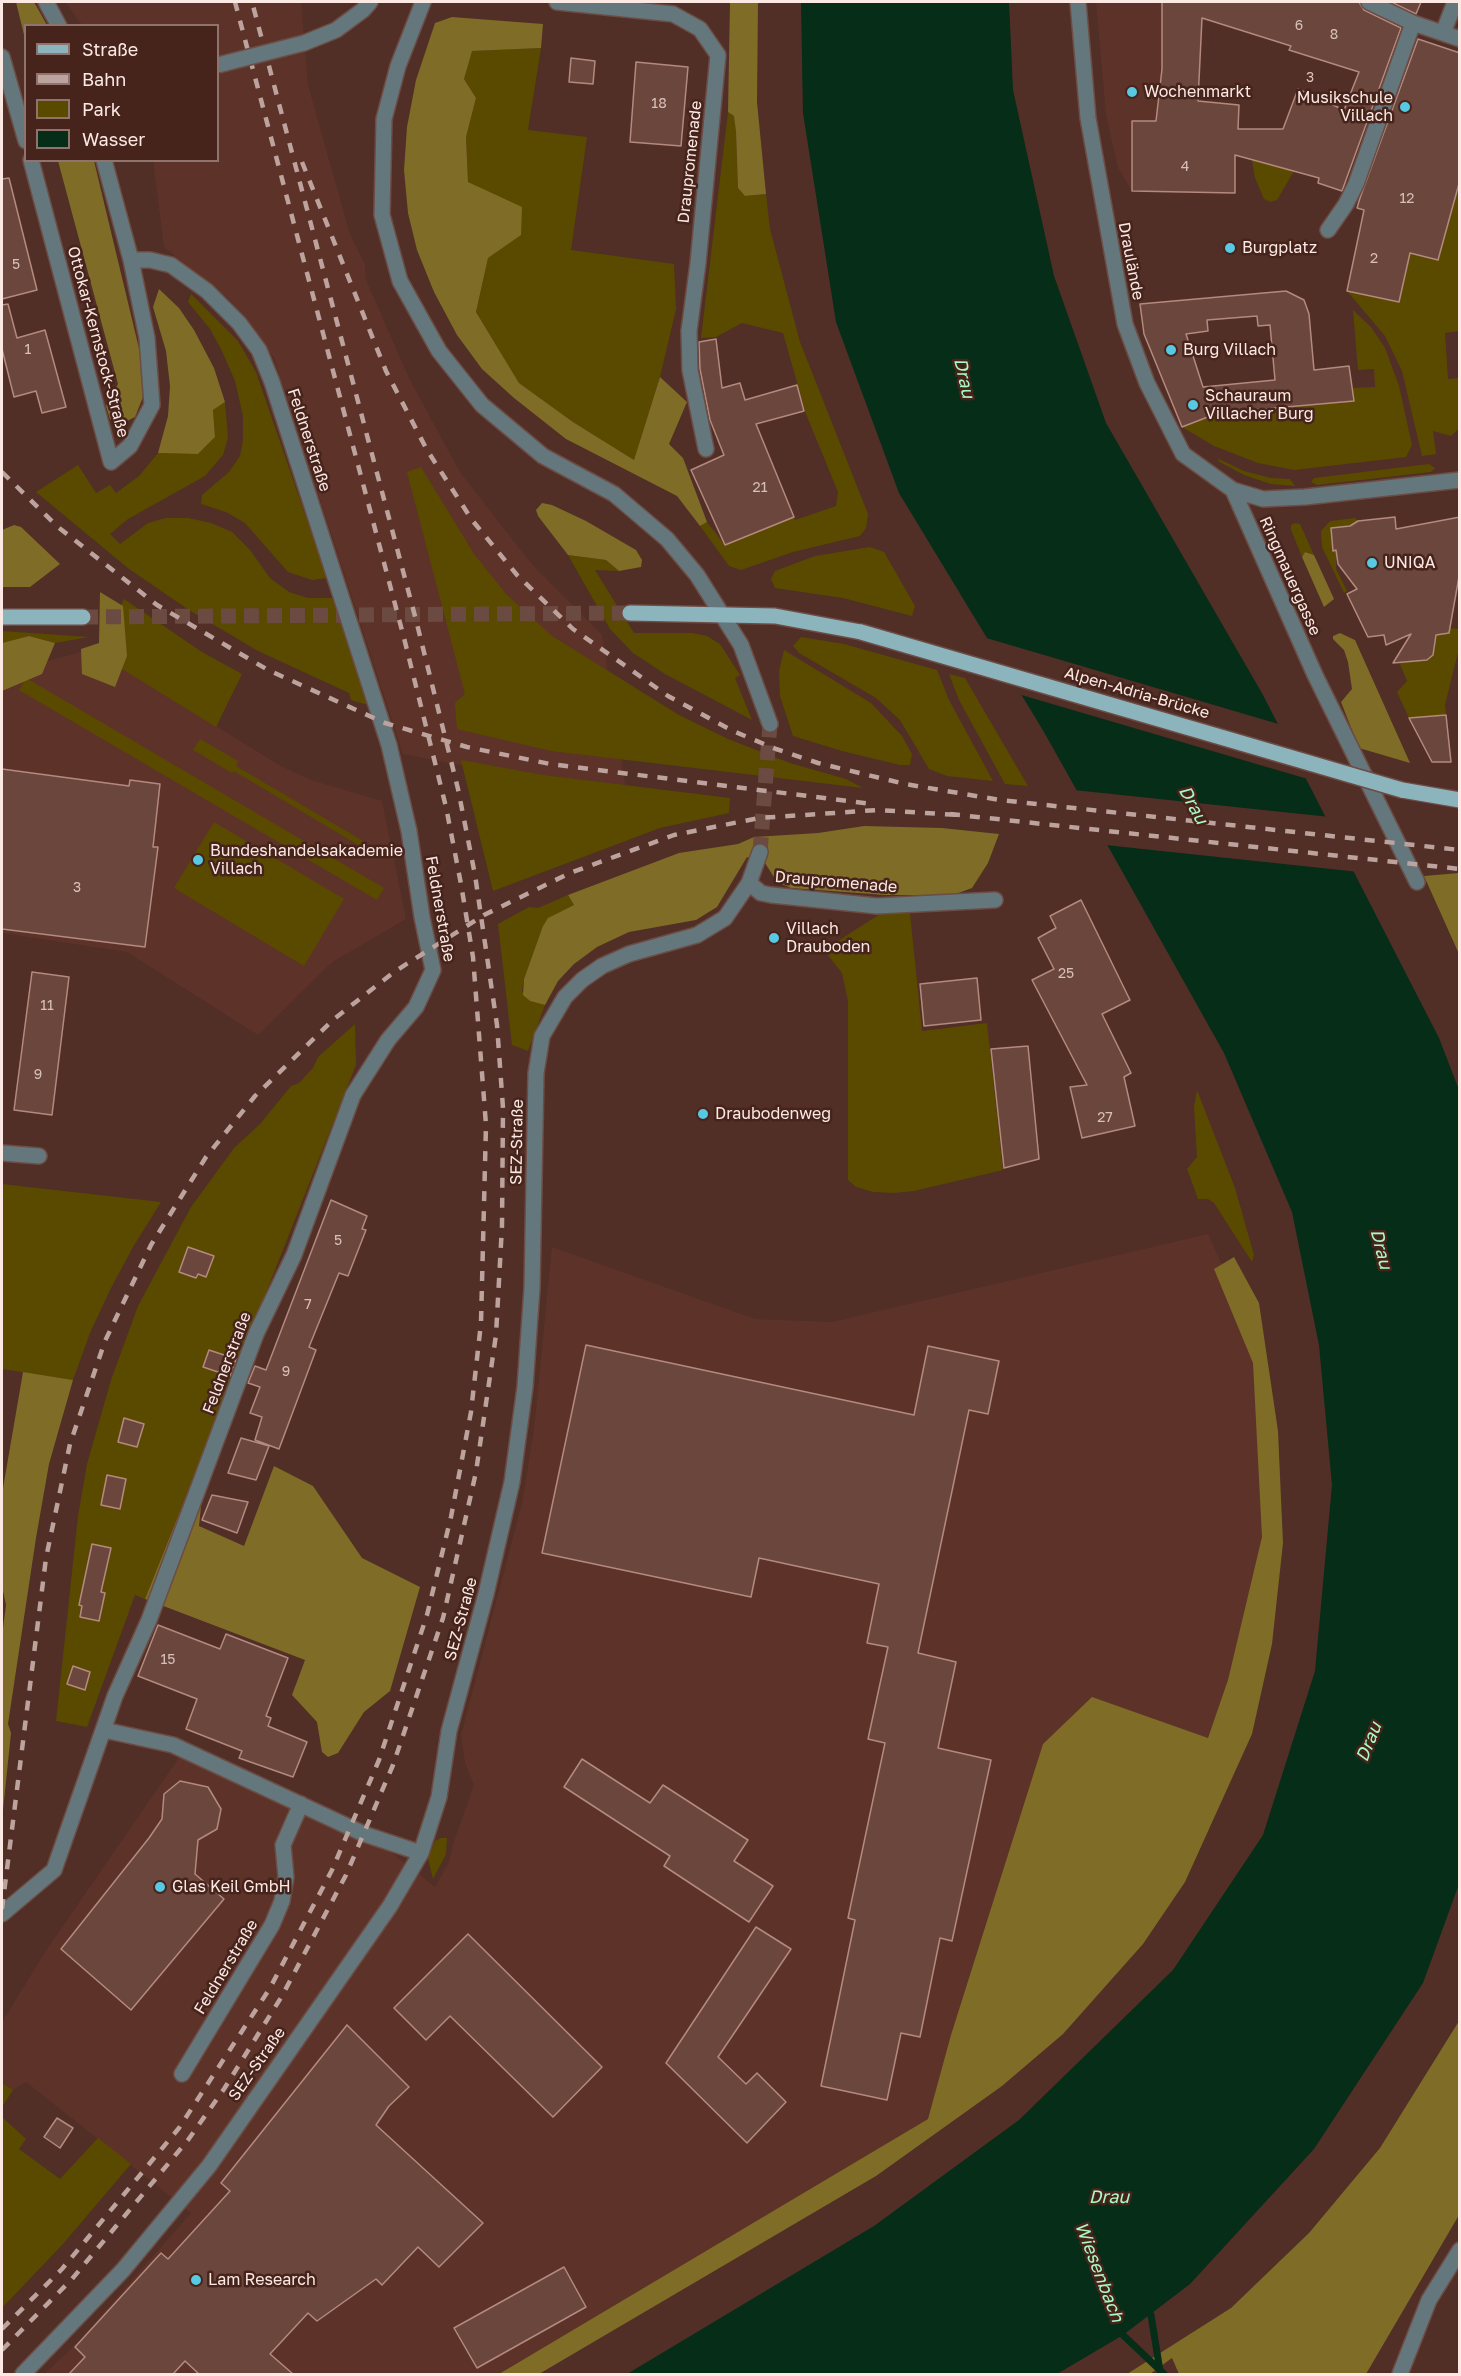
<!DOCTYPE html>
<html>
<head>
<meta charset="utf-8">
<style>
  body { margin:0 }
  #map { position:relative; width:1461px; height:2376px; overflow:hidden; background:#512e26; font-family:"Golos Text",sans-serif }
  canvas { display:block }
  .frame { position:absolute; inset:0; border:3px solid #fce9e4; pointer-events:none }
  .legend { position:absolute; left:24px; top:24px; width:195px; height:138px; box-sizing:border-box; background:#46241c; border:2px solid #8f736c; margin:0; padding:8px 10px; list-style:none; font-size:18px; color:#fce9e4 }
  .legend li { display:flex; align-items:center; gap:12px; height:30px }
  .legend b { width:30px; border:2px solid #8f736c }
</style>
</head>
<body>
<div id="map">
<canvas width="1461" height="2376"></canvas>
<div class="frame"></div>
<ul class="legend">
<li><b style="height:8px;background:#8bb4bd"></b>Straße</li>
<li><b style="height:8px;background:#bca39d"></b>Bahn</li>
<li><b style="height:16px;background:#5a4a00"></b>Park</li>
<li><b style="height:16px;background:#052d17"></b>Wasser</li>
</ul>
</div>
<script>
const c = document.querySelector('canvas').getContext('2d');
c.lineJoin = 'round';
function fillPath(path, color) {
  c.fillStyle = color;
  c.fill(path, 'evenodd');
}
function shape(rows) {
  const path = new Path2D();
  for (const r of rows) {
    path.moveTo(r[0], r[1]);
    for (let i = 2; i < r.length; i += 2) path.lineTo(r[i], r[i + 1]);
  }
  return path;
}
function stroke(path, color, width, dash) {
  c.strokeStyle = color;
  c.lineWidth = width;
  c.lineCap = dash ? 'butt' : 'round';
  c.setLineDash(dash || []);
  c.stroke(path);
}
function write(font, color, halo, rows, align = 'center') {
  c.font = font + ' "Golos Text",sans-serif';
  c.lineWidth = 5;
  c.setLineDash([]);
  c.textBaseline = 'middle';
  c.strokeStyle = halo;
  c.fillStyle = color;
  for (const [text, x, y, turn = 0] of rows) {
    c.save();
    c.translate(x, y);
    c.rotate((+turn || 0) * Math.PI / 180);
    c.textAlign = isNaN(turn) ? turn : align;
    if (halo) c.strokeText(text, 0, 0);
    c.fillText(text, 0, 0);
    c.restore();
  }
}
const built = shape([
  [65,2,301,2,308,85,350,234,365,265,366,280,410,380,460,472,530,562,602,635,626,790,479,769,403,754,274,358,229,299,164,247,153,161,218,160,218,26,82,25],
  [1096,2,1164,2,1162,69,1156,121,1132,121,1132,191,1118,168,1106,115],
  [92,649,279,765,311,780,382,801,406,919,331,963,258,1035,127,952,2,933,2,673],
  [1208,1234,1261,1350,1272,1499,1250,1683,928,2119,499,2374,44,2374,75,2345,191,2213,26,2082,13,2090,2,2083,2,2022,45,1952,180,1756,391,1852,435,1887,449,1862,453,1844,474,1785,465,1763,461,1735,522,1503,534,1429,552,1247,755,1319,832,1322]
]);
const green = shape([
  [541,48,528,130,587,137,571,250,674,264,676,309,660,377,634,460,573,422,519,383,476,312,488,258,520,235,468,182,466,137,476,98,464,79,471,51],
  [728,112,734,116,736,132,738,188,745,196,766,194,770,229,800,342,868,514,866,528,860,536,793,552,741,570,729,566,700,526,707,522,725,545,794,517,795,520,836,506,838,492,806,414,783,333,742,323,716,337,701,338],
  [1252,160,1294,171,1277,200,1270,202,1264,199,1255,178],
  [1459,183,1459,331,1445,333,1448,379,1459,378,1459,428,1451,436,1433,431,1436,454,1422,456,1402,371,1385,336,1347,291,1399,302,1402,251,1448,225],
  [191,294,238,341,256,372,327,578,312,580,288,572,245,523,226,512,201,504,202,495,229,472,240,456,243,440,243,416,235,381,222,351,210,329,188,302],
  [1353,310,1371,327,1385,348,1399,386,1412,445,1406,457,1294,470,1258,463,1214,446,1182,427,1218,413,1353,401,1352,388,1375,387,1374,369,1358,370],
  [225,402,228,438,223,455,205,476,128,519,110,534,120,544,148,523,166,518,188,518,211,523,232,532,250,550,270,578,289,592,308,598,334,598,368,705,351,700,349,693,258,651,189,610,129,569,36,492,78,465,96,493,110,485,116,493,139,476,158,453,198,454,215,437,213,410],
  [1219,459,1244,471,1271,478,1290,479,1295,486,1271,484,1244,475,1218,461],
  [1429,464,1435,468,1431,472,1317,485,1311,482,1314,478],
  [421,467,474,554,506,594,552,636,679,715,728,739,790,763,846,779,863,788,551,751,457,729,455,703,465,694,407,472],
  [1355,518,1358,521,1350,526,1332,528,1334,551,1336,550,1336,569,1347,591,1344,593,1322,547,1321,531,1330,521],
  [1295,523,1300,524,1314,555,1305,552,1302,557,1291,530,1291,525],
  [870,547,884,552,915,606,912,616,843,598,775,588,771,579,775,571,815,556],
  [568,555,606,560,619,571,595,570,634,633,692,633,707,636,720,644,740,675,735,678,752,720,665,674,633,653,610,629],
  [124,599,202,652,242,674,216,727,98,654],
  [1450,628,1459,629,1460,644,1445,705,1446,715,1409,718,1397,692,1407,681,1399,662,1428,660,1433,655,1435,636,1449,633],
  [2,631,89,637,55,643,29,636,2,643],
  [801,637,844,644,937,670,949,700,993,781,947,776,929,769,900,720,876,698,799,653,793,646],
  [784,650,871,703,902,736,912,754,910,765,900,765,842,751,793,736,780,696,779,671],
  [949,674,965,678,1028,786,1005,784,959,700],
  [26,678,384,888,377,900,19,690],
  [200,739,238,761,236,766,368,844,365,849,234,771,232,773,193,750],
  [461,760,543,775,730,798,729,813,660,828,493,891],
  [214,822,344,899,304,966,174,888],
  [568,895,574,905,549,918,545,923,524,979,522,991,530,1001,545,1005,528,1051,512,1045,498,924,529,907,538,908],
  [889,912,910,913,922,1031,987,1023,1003,1170,914,1191,894,1193,873,1192,856,1187,848,1180,848,1001,842,973,824,950,880,914],
  [355,1024,356,1065,145,1599,135,1595,87,1727,56,1721,78,1516,87,1464,111,1380,138,1306,191,1207,234,1148,260,1124,291,1086,299,1083,313,1068,318,1057],
  [1197,1090,1235,1188,1254,1255,1252,1262,1214,1203,1208,1199,1198,1199,1187,1169,1197,1157,1194,1107],
  [2,1184,161,1202,133,1247,110,1290,90,1333,73,1380,2,1369],
  [441,1838,447,1838,446,1854,433,1879,428,1859,435,1841],
  [2,2083,13,2090,2,2107],
  [2,2117,26,2139,19,2149,60,2179,98,2138,131,2164,63,2244,2,2308]
]);
const forest = shape([
  [16,2,34,2,47,25,26,26,25,39],
  [730,2,758,2,757,102,766,194,745,196,738,188,736,132,734,116,728,112],
  [452,17,543,24,541,48,472,51,464,79,476,98,466,137,468,182,522,207,521,235,488,258,476,312,519,383,573,422,634,460,660,377,687,402,669,444,683,458,707,522,700,526,677,496,566,439,514,398,482,369,457,335,434,292,417,250,408,213,404,170,407,127,416,80,435,23],
  [58,161,94,161,143,365,143,397,135,417,127,421,119,423,110,419,106,406,118,384],
  [159,289,179,308,194,330,214,368,225,402,213,410,215,437,198,454,158,453,168,416,170,386,166,351,153,307],
  [542,503,552,505,586,521,636,550,642,560,641,567,619,571,606,560,568,555,538,516,536,510],
  [14,525,21,527,60,564,30,587,2,587,2,530],
  [1305,552,1314,555,1334,599,1324,607,1302,557],
  [100,592,123,606,127,656,115,687,82,674,81,649,99,643],
  [1340,633,1355,640,1410,763,1359,748,1341,702,1352,689,1348,662,1344,650,1333,639,1333,636],
  [29,636,55,643,42,674,2,691,2,643],
  [864,826,942,828,999,834,988,863,972,888,953,895,885,895,791,888,777,882,765,863,747,857,717,907,696,920,629,932,597,947,574,964,558,981,545,1005,530,1001,523,995,524,979,543,926,548,918,574,905,568,895,679,853,738,844,754,837,818,833],
  [1459,873,1460,873,1459,954,1424,876],
  [1234,1257,1259,1303,1278,1431,1283,1543,1272,1644,1252,1734,1185,1882,1143,1944,1063,2034,1002,2086,876,2176,539,2374,499,2374,928,2119,951,2035,1043,1744,1092,1697,1208,1738,1228,1680,1262,1537,1253,1363,1214,1269],
  [23,1372,73,1380,49,1464,36,1538,8,1724,11,1733,2,1820,2,1636,6,1605,2,1586,2,1494],
  [274,1466,313,1486,362,1558,420,1587,390,1691,364,1712,338,1753,328,1757,322,1752,317,1722,292,1695,305,1660,145,1599,188,1491,201,1507,199,1526,244,1546],
  [1459,2021,1459,2215,1366,2374,1179,2374,1172,2358,1150,2374,1127,2374,1231,2308,1309,2233,1380,2148]
]);
const water = shape([
  [801,2,1009,2,1013,90,1054,276,1106,423,1263,695,1439,1038,1459,1090,1459,1884,1423,1983,1314,2149,1190,2284,1123,2335,1057,2374,627,2374,874,2226,1019,2120,1173,1970,1263,1835,1315,1671,1332,1485,1319,1345,1292,1212,1224,1053,1044,732,899,493,836,322,803,113]
]);
const pier = shape([
  [983,637,1282,725,1311,780,1018,694],
  [1074,790,1330,817,1359,872,1105,845]
]);
const stream = shape([
  [1147,2310,1151,2315,1160,2371],
  [1120,2327,1123,2335,1164,2374]
]);
const building = shape([
  [1162,2,1359,2,1364,10,1401,28,1342,191,1318,183,1319,178,1235,155,1235,193,1132,191,1132,121,1156,121,1162,69,1162,2],
  [1202,18,1291,46,1289,50,1359,72,1344,110,1298,89,1283,129,1238,129,1239,105,1198,101,1202,18],
  [1391,2,1421,2,1416,14,1391,2],
  [1418,39,1460,53,1460,180,1438,260,1410,253,1399,302,1347,291,1364,210,1357,208,1360,198,1418,39],
  [571,58,595,61,593,84,569,82,571,58],
  [636,62,688,67,681,146,630,142,636,62],
  [9,178,37,290,2,299,2,179,9,178],
  [1286,291,1304,300,1309,314,1314,370,1349,366,1354,401,1218,413,1182,427,1144,334,1140,304,1286,291],
  [1257,316,1258,326,1270,325,1275,380,1203,387,1186,334,1208,331,1207,320,1257,316],
  [8,304,17,338,45,330,66,407,42,413,36,391,14,397,2,349,2,305,8,304],
  [716,339,722,388,740,383,745,400,797,385,804,411,756,424,794,517,725,545,691,470,724,455,710,420,700,369,699,342,716,339],
  [1395,517,1396,529,1460,517,1460,571,1449,633,1436,635,1433,655,1427,660,1393,663,1411,634,1386,645,1384,635,1368,637,1347,594,1357,589,1338,564,1336,550,1333,551,1331,528,1350,526,1358,521,1395,517],
  [1446,715,1451,762,1432,762,1409,718,1446,715],
  [2,769,129,786,130,780,160,784,153,847,158,847,145,947,2,929,2,769],
  [1081,900,1130,1000,1102,1014,1131,1073,1124,1077,1135,1126,1082,1138,1070,1087,1087,1085,1032,980,1054,969,1038,938,1056,928,1050,916,1081,900],
  [32,972,69,977,52,1115,14,1110,32,972],
  [977,978,981,1020,924,1026,920,984,977,978],
  [1028,1046,1039,1159,1004,1168,991,1049,1028,1046],
  [331,1200,367,1216,362,1229,366,1230,348,1276,339,1273,309,1347,316,1350,279,1449,255,1440,262,1417,250,1413,260,1387,248,1383,255,1366,266,1370,331,1200],
  [188,1247,214,1256,206,1277,198,1274,196,1278,179,1272,188,1247],
  [586,1345,914,1415,928,1346,999,1361,988,1414,969,1410,918,1653,956,1662,938,1748,991,1760,952,1941,940,1938,920,2037,901,2033,887,2100,821,2086,855,1920,848,1918,885,1743,868,1739,888,1647,867,1643,879,1584,759,1558,751,1597,542,1553,586,1345],
  [209,1350,236,1359,230,1376,203,1367,209,1350],
  [124,1418,144,1424,137,1447,118,1442,124,1418],
  [241,1438,269,1446,256,1480,228,1473,241,1438],
  [107,1475,126,1479,120,1509,101,1505,107,1475],
  [212,1495,248,1502,237,1533,202,1520,212,1495],
  [92,1544,111,1548,101,1592,105,1593,99,1621,80,1617,82,1606,79,1605,92,1544],
  [158,1625,220,1649,226,1634,288,1658,266,1716,271,1718,268,1726,307,1742,293,1777,239,1758,242,1751,186,1729,197,1699,138,1676,158,1625],
  [73,1666,90,1672,85,1690,67,1684,73,1666],
  [582,1759,650,1803,663,1785,748,1840,734,1861,773,1886,749,1922,664,1866,670,1856,564,1787,582,1759],
  [180,1781,208,1787,221,1809,217,1829,198,1840,195,1874,224,1899,131,2010,61,1949,149,1838,162,1819,164,1794,180,1781],
  [756,1927,791,1949,718,2057,746,2084,757,2073,786,2102,747,2143,666,2063,756,1927],
  [468,1934,602,2067,553,2117,450,2016,426,2040,394,2008,468,1934],
  [347,2025,409,2087,389,2106,376,2125,483,2223,439,2267,418,2247,382,2285,376,2279,317,2321,308,2313,270,2354,293,2374,199,2374,185,2361,173,2374,69,2374,85,2357,75,2347,161,2253,168,2259,230,2191,221,2183,347,2025],
  [57,2118,73,2128,60,2148,44,2137,57,2118],
  [564,2267,586,2307,477,2368,454,2328,564,2267]
]);
const minorTunnel = shape([
  [760,852,770,724]
]);
const majorTunnel = shape([
  [83,617,630,613]
]);
const minor = shape([
  [46,2,59,26],
  [423,2,398,66,384,119,382,215,400,281,439,351,482,405,543,456,614,494,667,539,697,575,741,645,770,724],
  [557,2,673,14,700,29,718,55,698,263,689,331,690,370,706,449],
  [1078,2,1088,118,1125,324,1147,383,1183,454,1233,490,1263,499,1305,497,1460,480],
  [1369,2,1413,23,1460,39],
  [1443,33,1455,2],
  [304,43,336,30,363,10,370,2],
  [2,57,26,141],
  [31,160,111,462,130,446,152,405,147,338,131,260,104,160],
  [1328,230,1346,204,1356,184,1413,23],
  [1233,490,1315,675,1417,882],
  [749,883,761,893,771,895,877,906,995,900],
  [2,1153,39,1156],
  [104,1730,173,1745,364,1834,421,1853],
  [2,1914,54,1870,115,1696,149,1620,256,1334,294,1255,353,1095,388,1040,416,1007,433,970,422,917,409,831,389,745,272,382,259,350,239,323,207,291,171,265,150,260,131,260],
  [182,2074,272,1925,282,1901,286,1877,283,1845,301,1804],
  [23,2374,123,2270,209,2166,390,1906,421,1853,439,1797,449,1731,486,1594,512,1482,525,1387,532,1288,536,1073,542,1036,565,997,582,980,602,966,629,954,697,935,725,918,749,883,760,852],
  [1400,2374,1429,2300,1460,2250]
]);
const major = shape([
  [630,613,775,616,861,632],
  [2,617,83,617],
  [1402,790,1460,800]
]);
const rail = shape([
  [302,162,386,371,427,450,472,520,517,575,573,629,668,696,733,731,776,749,818,763,905,784,1000,800,1460,850],
  [2,472,58,527,157,605,268,670,385,723,467,747,550,764,872,804],
  [950,814,1460,869],
  [2,1909,46,1558,70,1444,105,1341,151,1245,206,1157,255,1096,334,1019,394,972,484,915,570,873,674,835,759,818,878,810,958,815],
  [2,2329,62,2269,179,2128,270,1988,332,1870,379,1760,427,1615,451,1517,471,1412,481,1323,486,1125,473,957,461,884,446,807,404,638,235,2],
  [2,2350,72,2279,188,2140,224,2089,282,1996,346,1875,393,1765,443,1618,476,1472,496,1335,502,1226,503,1108,497,1025,475,875,458,789,416,620,252,2]
]);
const minorBridge = shape([
  [218,65,304,43]
]);
const majorBridge = shape([
  [861,632,1402,790]
]);
const markers = [
  [1132,92,6,"#57c9e2"],
  [1405,107,6,"#57c9e2"],
  [1230,248,6,"#57c9e2"],
  [1171,350,6,"#57c9e2"],
  [1193,405,6,"#57c9e2"],
  [1372,563,6,"#57c9e2"],
  [198,860,6,"#57c9e2"],
  [774,938,6,"#57c9e2"],
  [703,1114,6,"#57c9e2"],
  [160,1887,6,"#57c9e2"],
  [196,2280,6,"#57c9e2"]
];
const numberNames = [
  ["6",1299,26],
  ["8",1334,35],
  ["3",1310,78],
  ["18",659,104],
  ["4",1185,167],
  ["12",1407,199],
  ["2",1374,259],
  ["5",16,265],
  ["1",28,350],
  ["21",760,488],
  ["3",77,888],
  ["25",1066,974],
  ["11",47,1006],
  ["9",38,1075],
  ["27",1105,1118],
  ["5",338,1241],
  ["7",308,1305],
  ["9",286,1372],
  ["15",168,1660]
];
const poiNames = [
  ["Wochenmarkt",1144,92],
  ["Musikschule",1393,98,"right"],
  ["Villach",1393,116,"right"],
  ["Burgplatz",1242,248],
  ["Burg Villach",1183,350],
  ["Schauraum",1205,396],
  ["Villacher Burg",1205,414],
  ["UNIQA",1384,563],
  ["Bundeshandelsakademie",210,851],
  ["Villach",210,869],
  ["Villach",786,929],
  ["Drauboden",786,947],
  ["Draubodenweg",715,1114],
  ["Glas Keil GmbH",172,1887],
  ["Lam Research",208,2280]
];
const streetNames = [
  ["Draupromenade",690,162,-84],
  ["Draulände",1131,261,79],
  ["Ottokar-Kernstock-Straße",98,342,75],
  ["Feldnerstraße",309,440,72],
  ["Ringmauergasse",1290,576,66],
  ["Alpen-Adria-Brücke",1137,693,16],
  ["Draupromenade",836,882,5],
  ["Feldnerstraße",440,909,80],
  ["SEZ-Straße",517,1142,-89],
  ["Feldnerstraße",227,1363,-69],
  ["SEZ-Straße",461,1619,-75],
  ["Feldnerstraße",226,1967,-59],
  ["SEZ-Straße",257,2064,-55]
];
const waterNames = [
  ["Drau",964,378,77],
  ["Drau",1193,805,61],
  ["Drau",1381,1249,76],
  ["Drau",1369,1742,-68],
  ["Drau",1109,2197],
  ["Wiesenbach",1099,2272,69]
];
fillPath(built, '#5d3228');
fillPath(green, '#5a4a00');
fillPath(forest, '#7f6c27');
fillPath(water, '#052d17');
fillPath(pier, '#512e26');
stroke(stream, '#052d17', 7);
fillPath(building, '#6b463d');
stroke(building, '#b48a7f', 1.5);
stroke(minorTunnel, '#6b4a42', 15, [15, 8]);
stroke(majorTunnel, '#6b4a42', 15, [15, 8]);
stroke(minor, '#6c4c44', 18);
stroke(major, '#6c4c44', 18);
stroke(minor, '#63777c', 15);
stroke(major, '#8bb4bd', 15);
stroke(rail, '#bca39d', 4.5, [10, 10]);
stroke(minorBridge, '#6c4c44', 18, []);
stroke(majorBridge, '#6c4c44', 18, []);
stroke(minorBridge, '#63777c', 15);
stroke(majorBridge, '#8bb4bd', 15);
for (const [x, y, r, color] of markers) {
  const dot = new Path2D();
  dot.arc(x, y, r, 0, 2 * Math.PI);
  c.fillStyle = color;
  c.fill(dot);
  stroke(dot, '#46241c', 2);
}
write('14px', '#d8c0ba', null, numberNames);
write('16px', '#fce9e4', '#46241c', poiNames, 'left');
write('16px', '#fce9e4', '#46241c', streetNames);
write('italic 18px', '#a9fac3', '#46241c', waterNames);
</script>
</body>
</html>
